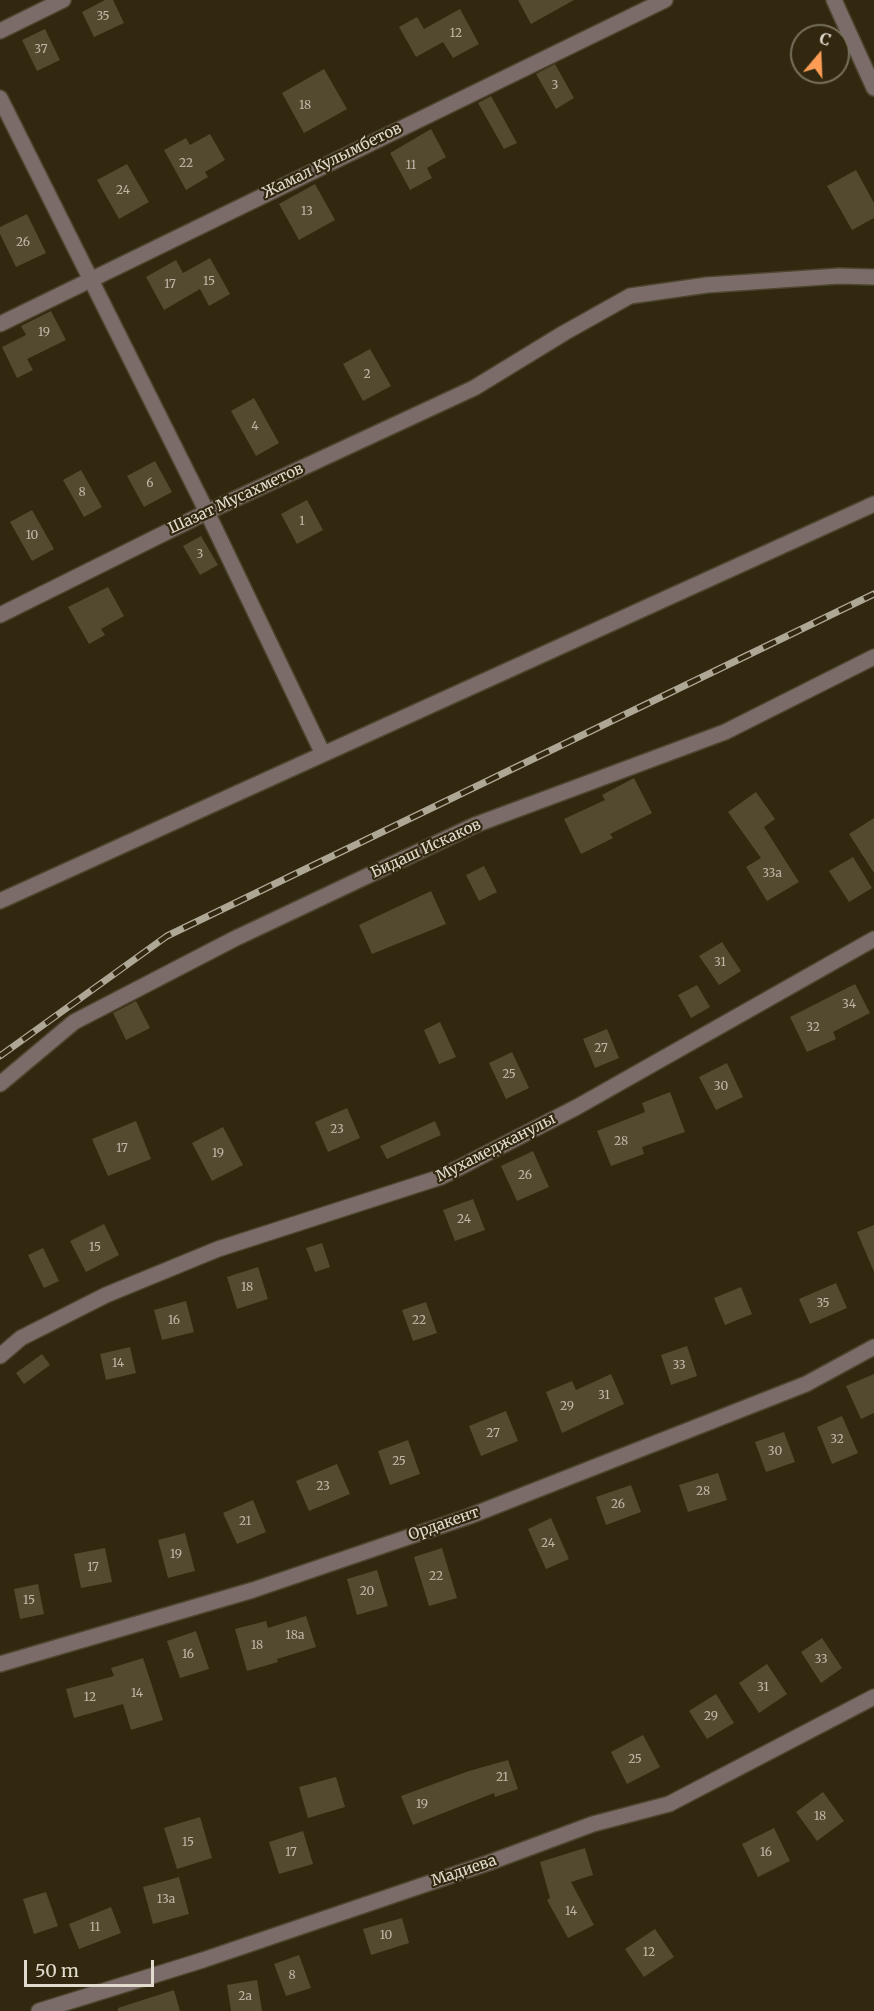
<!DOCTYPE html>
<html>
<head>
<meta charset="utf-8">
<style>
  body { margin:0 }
  #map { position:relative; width:874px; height:2011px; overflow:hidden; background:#31280f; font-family:Merriweather,serif }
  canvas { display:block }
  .north { position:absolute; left:790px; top:24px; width:60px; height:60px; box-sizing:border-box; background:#31280f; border:2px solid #77705b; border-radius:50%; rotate:19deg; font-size:16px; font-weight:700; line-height:24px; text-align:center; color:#e1dbcd }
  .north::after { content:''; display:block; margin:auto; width:21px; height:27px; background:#fd9d55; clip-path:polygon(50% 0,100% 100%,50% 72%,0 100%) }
  .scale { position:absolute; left:24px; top:1960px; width:130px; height:27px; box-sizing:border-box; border:3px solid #e1dbcd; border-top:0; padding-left:8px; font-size:18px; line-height:21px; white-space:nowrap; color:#e1dbcd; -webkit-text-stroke:4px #31280f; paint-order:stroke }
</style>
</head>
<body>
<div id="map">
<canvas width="874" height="2011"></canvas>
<div class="north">С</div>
<div class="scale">50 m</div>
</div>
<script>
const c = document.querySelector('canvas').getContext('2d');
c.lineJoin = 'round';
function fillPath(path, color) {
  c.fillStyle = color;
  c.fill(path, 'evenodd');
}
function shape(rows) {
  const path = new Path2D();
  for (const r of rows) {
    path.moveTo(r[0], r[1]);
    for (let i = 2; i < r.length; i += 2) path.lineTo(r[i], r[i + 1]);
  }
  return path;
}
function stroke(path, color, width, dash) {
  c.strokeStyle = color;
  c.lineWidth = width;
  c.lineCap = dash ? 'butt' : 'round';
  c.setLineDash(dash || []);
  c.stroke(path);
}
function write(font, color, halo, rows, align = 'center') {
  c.font = font + ' Merriweather,serif';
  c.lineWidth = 4.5;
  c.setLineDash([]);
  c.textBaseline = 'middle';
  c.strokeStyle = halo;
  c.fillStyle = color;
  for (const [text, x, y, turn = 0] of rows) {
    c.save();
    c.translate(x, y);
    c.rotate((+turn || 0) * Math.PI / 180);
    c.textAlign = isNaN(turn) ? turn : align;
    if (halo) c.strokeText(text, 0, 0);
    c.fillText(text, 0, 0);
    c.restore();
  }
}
const building = shape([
  [105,0,113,0,124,23,94,37,82,12],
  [518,0,574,0,531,24],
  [460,9,479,44,453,58,443,42,416,57,399,27,417,17,424,29],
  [45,29,60,60,37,71,22,40],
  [555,64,574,98,556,109,536,74],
  [324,69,347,109,304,133,282,93],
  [491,96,517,143,504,149,478,103],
  [431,129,446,157,427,168,432,178,410,190,390,153],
  [210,134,225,160,205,172,208,177,186,190,164,150,186,138,190,145],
  [127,164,149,202,119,219,97,180],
  [856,170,874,203,874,218,852,230,827,186],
  [315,184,335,220,299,240,279,204],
  [27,214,46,253,16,267,0,234,0,227],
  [210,258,230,294,209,306,200,289,164,310,146,277,176,260,183,273],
  [51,311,66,340,27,359,33,370,17,378,2,347,26,335,21,326],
  [370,349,391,386,363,401,343,364],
  [254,398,279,443,256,456,231,411],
  [155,461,172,492,144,507,127,476],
  [81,470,102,507,84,517,63,480],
  [307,500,323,530,297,544,281,514],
  [32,510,54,549,32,561,10,522],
  [201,536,218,565,200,575,183,546],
  [108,587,124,616,101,629,105,635,89,644,68,607],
  [634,778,652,813,610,834,613,838,581,854,564,819,605,800,602,795],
  [756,792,775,819,764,827,799,882,767,901,746,867,761,858,728,812],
  [874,818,874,873,849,834],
  [853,857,872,888,849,902,829,871],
  [484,866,497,892,479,901,466,875],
  [431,891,446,924,372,954,359,925],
  [722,942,741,971,719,985,699,956],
  [855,984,870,1013,833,1032,836,1039,807,1052,790,1017],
  [697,985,710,1007,691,1018,678,995],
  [136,1001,150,1028,126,1040,113,1013],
  [440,1022,456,1057,439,1064,424,1030],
  [607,1029,619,1058,595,1068,583,1039],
  [512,1052,529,1088,506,1099,489,1063],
  [727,1063,743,1097,716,1110,699,1077],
  [670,1092,685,1132,642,1147,644,1154,611,1166,597,1131,645,1112,642,1103],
  [347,1108,360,1138,328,1152,315,1122],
  [136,1121,151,1159,108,1176,92,1139],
  [435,1121,441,1135,387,1159,380,1146],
  [223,1127,243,1165,212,1181,192,1143],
  [533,1151,549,1187,517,1201,501,1166],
  [473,1199,485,1230,455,1241,443,1210],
  [104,1224,119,1255,86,1272,70,1241],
  [874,1225,874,1272,857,1232],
  [322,1243,330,1267,315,1272,306,1248],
  [43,1248,59,1281,44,1288,28,1255],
  [258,1267,268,1299,237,1309,227,1277],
  [836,1283,847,1308,810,1324,799,1299],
  [741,1287,752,1314,725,1325,714,1298],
  [186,1301,194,1332,162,1340,154,1310],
  [426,1302,437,1333,413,1341,402,1310],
  [687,1346,697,1376,671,1385,661,1355],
  [130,1347,136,1373,106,1380,100,1354],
  [42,1354,50,1365,24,1384,16,1373],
  [611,1374,624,1404,562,1433,546,1392,572,1381,576,1390],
  [874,1374,874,1413,861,1419,846,1386],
  [506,1411,518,1441,481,1456,469,1426],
  [842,1416,858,1453,832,1464,817,1427],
  [784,1432,795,1462,766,1472,755,1442],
  [408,1440,420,1474,390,1485,378,1451],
  [337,1464,350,1494,309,1511,296,1481],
  [718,1473,727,1500,688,1512,679,1485],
  [631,1485,641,1512,606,1525,596,1497],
  [253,1500,266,1532,237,1544,223,1513],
  [551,1518,569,1559,546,1569,528,1529],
  [185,1533,195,1571,168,1578,158,1540],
  [105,1548,112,1582,81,1588,74,1554],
  [442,1548,457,1598,429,1606,414,1557],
  [377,1570,388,1606,357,1615,347,1579],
  [38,1584,44,1614,20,1619,14,1589],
  [306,1616,316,1647,277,1659,278,1662,247,1671,235,1629,266,1621,268,1628],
  [196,1631,209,1669,180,1678,167,1641],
  [822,1638,842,1668,821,1683,801,1652],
  [143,1658,163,1720,131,1730,123,1704,74,1718,66,1689,114,1676,111,1668],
  [767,1664,787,1694,759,1713,739,1683],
  [716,1694,734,1723,707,1739,689,1711],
  [643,1735,660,1767,627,1784,611,1752],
  [508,1760,518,1789,495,1797,494,1793,413,1825,401,1796,469,1771],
  [336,1777,345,1807,308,1818,299,1787],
  [823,1792,844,1821,817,1841,796,1812],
  [200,1817,212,1858,177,1869,164,1828],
  [774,1828,790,1861,758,1877,742,1844],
  [303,1831,313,1864,279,1874,269,1842],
  [585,1848,593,1875,571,1882,594,1925,568,1938,547,1900,550,1898,540,1862],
  [179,1877,189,1914,153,1924,143,1887],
  [46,1892,58,1926,34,1934,23,1899],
  [111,1907,121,1933,79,1949,69,1924],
  [402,1918,409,1943,371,1955,363,1929],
  [655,1929,674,1957,644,1977,625,1949],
  [299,1955,311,1988,286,1996,274,1964],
  [257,1980,262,2011,231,2011,227,1985],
  [174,1990,180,2011,118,2011,118,2008]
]);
const minor = shape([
  [834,0,874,88],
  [0,31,63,0],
  [0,98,207,512,323,754],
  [0,324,665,0],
  [0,615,207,512,474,388,564,333,630,296,707,285,839,276,874,277],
  [0,901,874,504],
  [0,1084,74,1022,234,939,475,825,725,732,874,657],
  [0,1356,21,1338,106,1295,218,1249,441,1177,577,1107,874,939],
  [0,1664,253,1590,470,1516,806,1384,874,1347],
  [39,2011,203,1960,488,1863,593,1824,669,1804,874,1697]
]);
const rail = shape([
  [0,1056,167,936,874,594]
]);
const numberNames = [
  ["35",103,17],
  ["12",456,34],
  ["37",41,50],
  ["3",555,86],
  ["18",305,106],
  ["22",186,164],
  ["11",411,166],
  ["24",123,191],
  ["13",307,212],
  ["26",23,243],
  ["15",209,282],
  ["17",170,285],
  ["19",44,333],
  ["2",367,375],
  ["4",255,427],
  ["6",150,484],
  ["8",82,493],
  ["1",302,522],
  ["10",32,536],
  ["3",200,555],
  ["33а",772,874],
  ["31",720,963],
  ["34",849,1005],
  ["32",813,1028],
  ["27",601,1049],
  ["25",509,1075],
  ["30",721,1087],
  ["23",337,1130],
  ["28",621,1142],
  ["17",122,1149],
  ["19",218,1154],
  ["26",525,1176],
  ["24",464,1220],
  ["15",95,1248],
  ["18",247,1288],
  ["35",823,1304],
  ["16",174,1321],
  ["22",419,1321],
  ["14",118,1364],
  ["33",679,1366],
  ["31",604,1396],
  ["29",567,1407],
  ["27",493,1434],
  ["32",837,1440],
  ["30",775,1452],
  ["25",399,1462],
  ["23",323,1487],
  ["28",703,1492],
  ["26",618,1505],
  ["21",245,1522],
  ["24",548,1544],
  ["19",176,1555],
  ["17",93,1568],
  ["22",436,1577],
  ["20",367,1592],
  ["15",29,1601],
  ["18а",295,1636],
  ["18",257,1646],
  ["16",188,1655],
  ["33",821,1660],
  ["31",763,1688],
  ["14",137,1694],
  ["12",90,1698],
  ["29",711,1717],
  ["25",635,1760],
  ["21",502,1778],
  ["19",422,1805],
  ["18",820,1817],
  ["15",188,1843],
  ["17",291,1853],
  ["16",766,1853],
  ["13а",166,1900],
  ["14",571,1912],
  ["11",95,1928],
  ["10",386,1936],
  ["12",649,1953],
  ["8",292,1976],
  ["2а",245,1997]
];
const streetNames = [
  ["Жамал Кулымбетов",332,161,-26],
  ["Шазат Мусахметов",236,499,-25],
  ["Бидаш Искаков",426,849,-25],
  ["Мухамеджанулы",496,1148,-27],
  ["Ордакент",444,1524,-19],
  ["Мадиева",464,1871,-19]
];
fillPath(building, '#544a30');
stroke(minor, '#4d452d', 18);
stroke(minor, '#7b6c6a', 15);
stroke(rail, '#aea796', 7);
stroke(rail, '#31280f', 4.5, [14]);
write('12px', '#beb7a6', null, numberNames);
write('15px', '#e1dbcd', '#31280f', streetNames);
</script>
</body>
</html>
